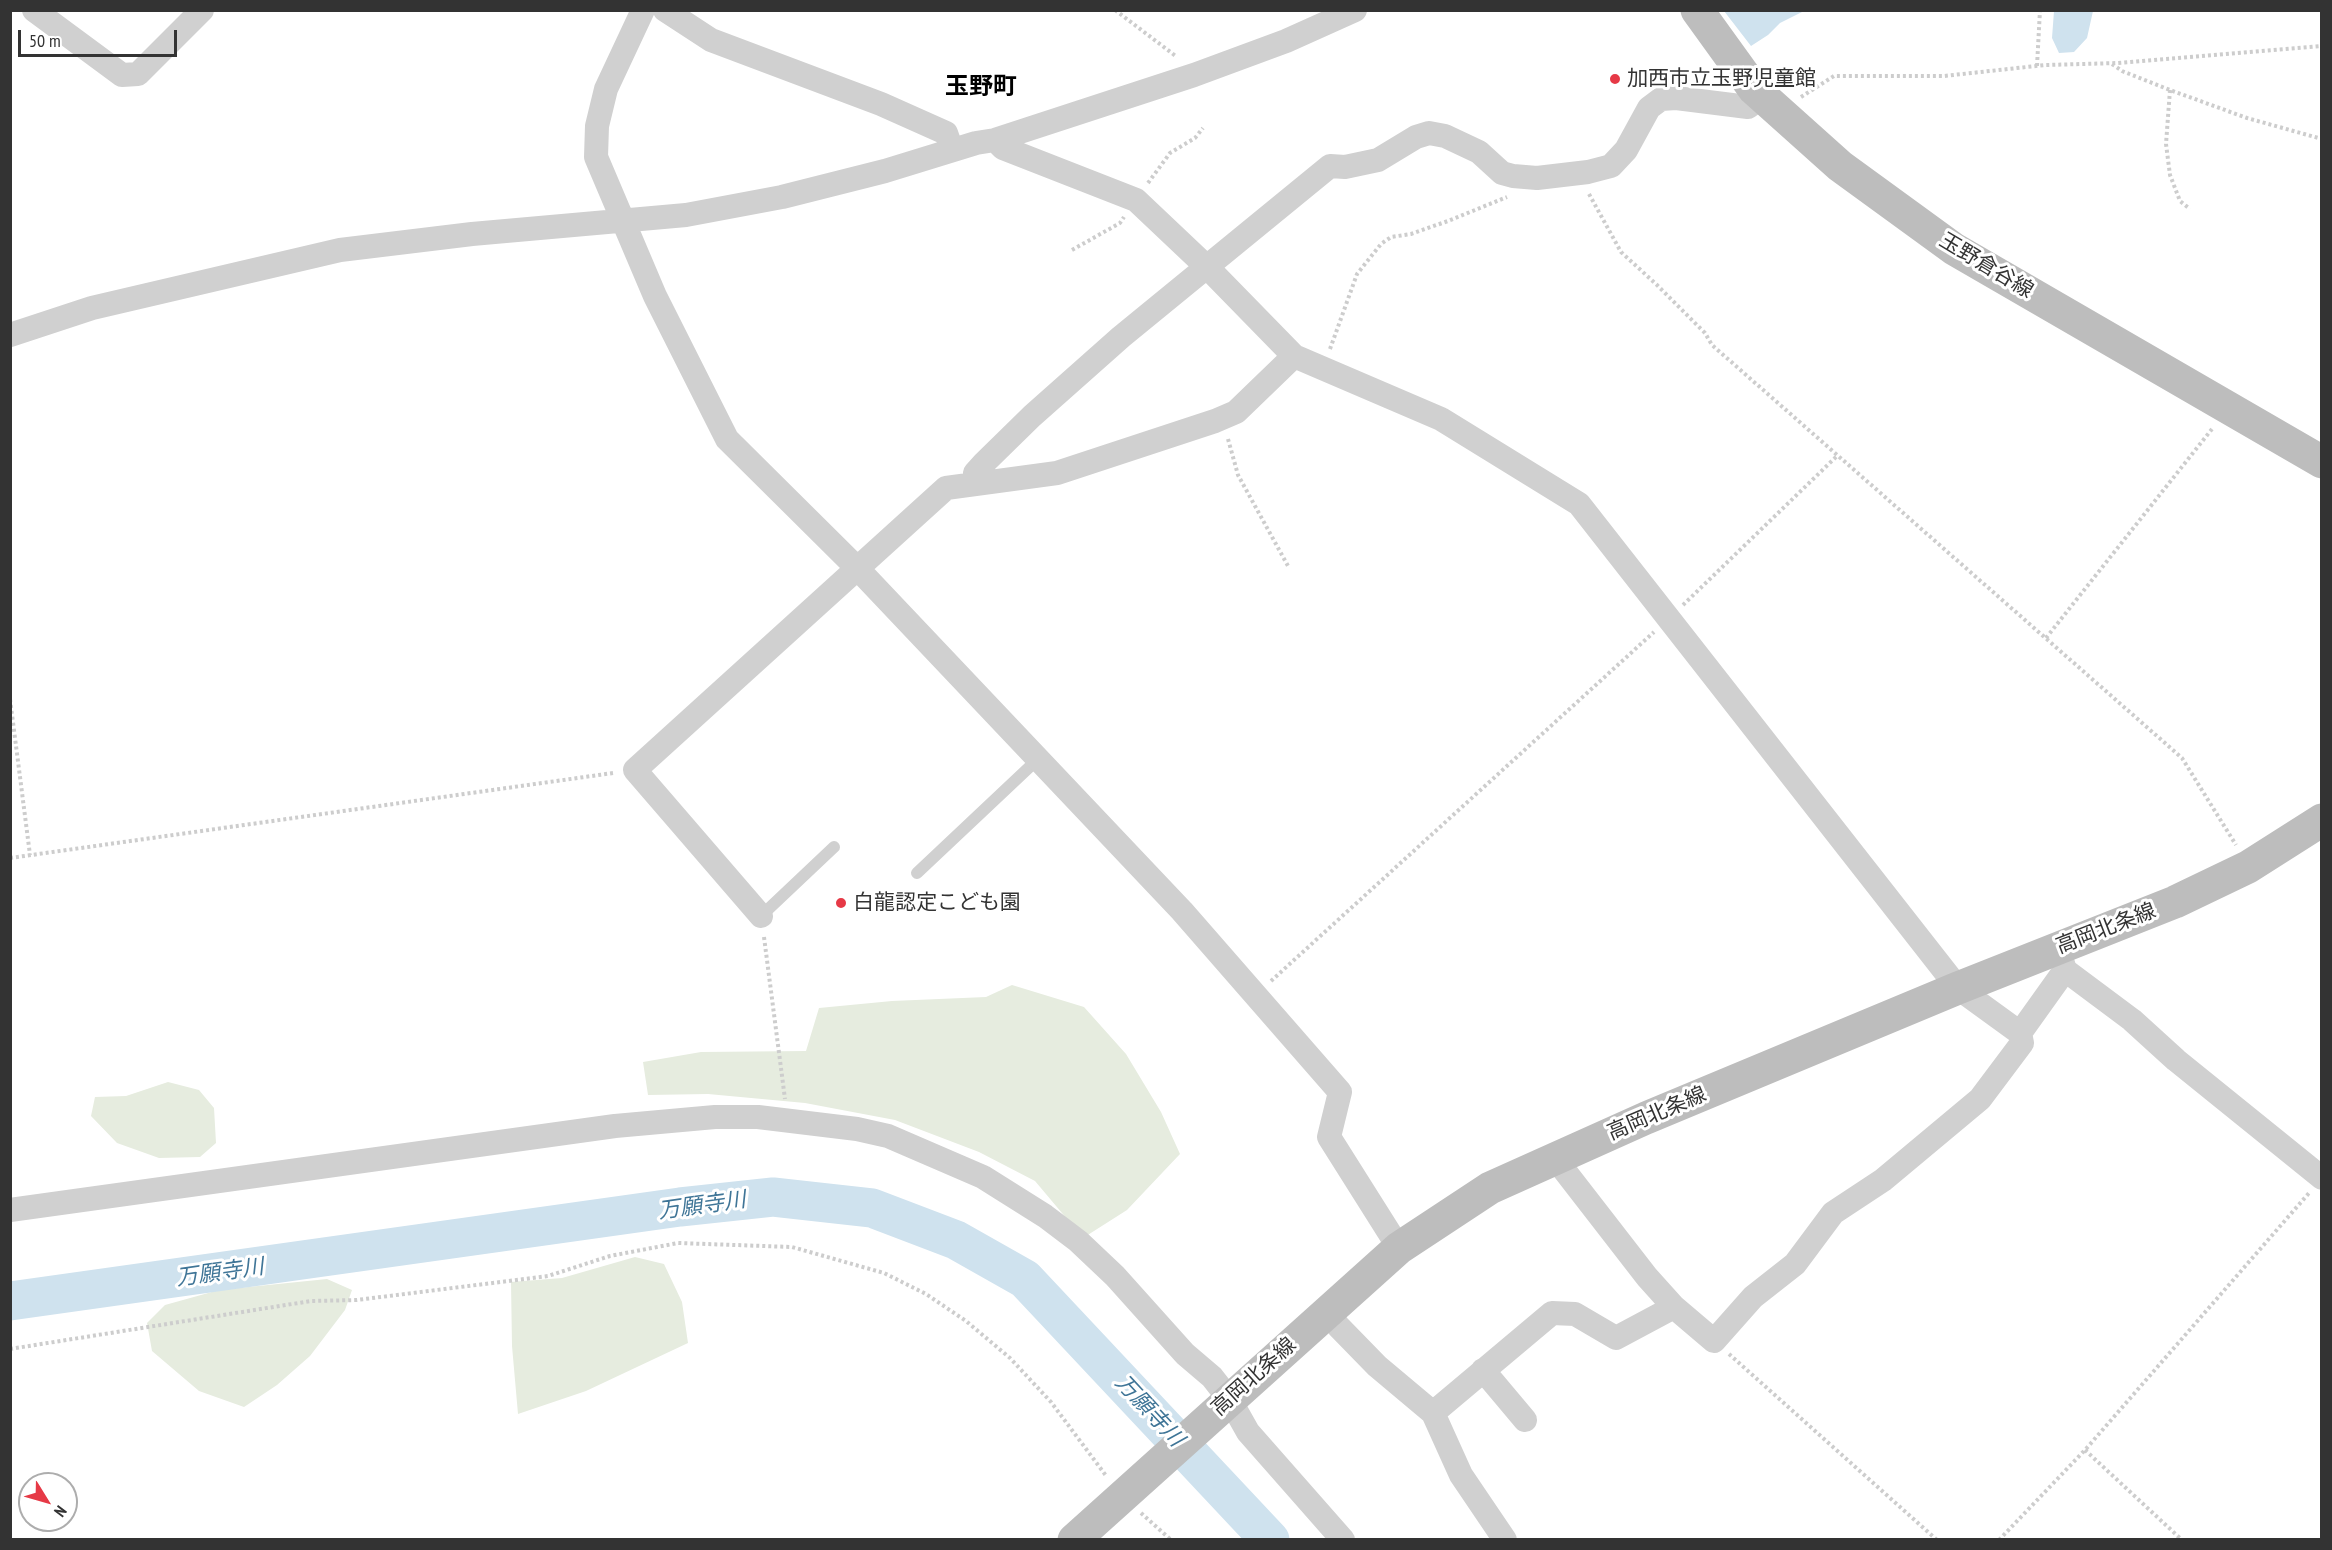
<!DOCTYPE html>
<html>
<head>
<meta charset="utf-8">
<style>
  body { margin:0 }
  #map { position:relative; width:2332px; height:1550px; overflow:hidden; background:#fff; font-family:"PT Sans Narrow",sans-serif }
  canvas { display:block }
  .frame { position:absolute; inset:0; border:12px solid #333; pointer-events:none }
  .north { position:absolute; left:18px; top:1472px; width:60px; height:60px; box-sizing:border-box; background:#fff; border:2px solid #adadad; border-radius:50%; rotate:127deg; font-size:16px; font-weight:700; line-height:24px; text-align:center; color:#333 }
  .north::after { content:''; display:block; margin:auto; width:21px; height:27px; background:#e63946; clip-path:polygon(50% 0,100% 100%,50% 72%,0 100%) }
  .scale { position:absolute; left:18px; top:30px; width:159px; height:27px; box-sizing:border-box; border:3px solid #333; border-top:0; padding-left:8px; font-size:18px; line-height:21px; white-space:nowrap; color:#333; -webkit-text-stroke:4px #fff; paint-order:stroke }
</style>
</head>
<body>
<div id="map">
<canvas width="2332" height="1550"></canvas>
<div class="frame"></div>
<div class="north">N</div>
<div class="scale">50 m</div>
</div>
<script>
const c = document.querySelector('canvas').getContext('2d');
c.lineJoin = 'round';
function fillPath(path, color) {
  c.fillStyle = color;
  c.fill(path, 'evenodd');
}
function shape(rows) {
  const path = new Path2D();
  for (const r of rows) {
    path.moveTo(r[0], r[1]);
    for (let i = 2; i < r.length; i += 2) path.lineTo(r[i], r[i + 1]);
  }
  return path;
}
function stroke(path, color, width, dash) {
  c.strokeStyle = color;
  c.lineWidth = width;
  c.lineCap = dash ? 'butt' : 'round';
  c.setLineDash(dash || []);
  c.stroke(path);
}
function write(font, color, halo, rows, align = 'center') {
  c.font = font + ' "PT Sans Narrow","Noto Sans JP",sans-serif';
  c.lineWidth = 6;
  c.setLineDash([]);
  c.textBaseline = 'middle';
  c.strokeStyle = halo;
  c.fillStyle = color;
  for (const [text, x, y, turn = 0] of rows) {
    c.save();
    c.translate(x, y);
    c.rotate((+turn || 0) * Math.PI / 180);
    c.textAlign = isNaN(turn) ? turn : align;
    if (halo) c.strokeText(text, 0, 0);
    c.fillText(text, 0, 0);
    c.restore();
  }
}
const green = shape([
  [1012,985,1084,1007,1126,1054,1161,1112,1180,1154,1127,1210,1083,1238,1035,1181,979,1152,895,1120,805,1103,708,1094,648,1095,643,1062,701,1052,806,1051,819,1008,892,1001,986,997],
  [168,1082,199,1090,214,1108,216,1143,200,1157,159,1158,117,1143,91,1116,95,1097,126,1096],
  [635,1257,664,1264,682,1302,688,1343,586,1391,518,1414,512,1346,511,1282,562,1278],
  [327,1279,352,1290,345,1310,310,1356,277,1385,244,1407,199,1391,152,1351,147,1323,165,1305,219,1290]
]);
const water = shape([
  [1724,11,1804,11,1780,23,1768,35,1751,46],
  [2054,11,2093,11,2087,38,2074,52,2059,53,2052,38]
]);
const river = shape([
  [10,1301,680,1207,773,1197,872,1208,956,1240,1025,1279,1270,1540]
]);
const path = shape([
  [1115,10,1177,57],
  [2112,64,2122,71,2170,90,2247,118,2322,139],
  [2037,66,2040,10],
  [2170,90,2166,144,2170,175,2180,201,2190,209],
  [1801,97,1834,76,1944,76,2045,65,2118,63,2322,46],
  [1148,183,1170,153,1195,138,1203,128],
  [1589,194,1621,252,1657,285,1705,333,1712,345,2182,758,2236,845],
  [1072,250,1120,223,1124,217],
  [1330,349,1357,274,1381,244,1391,237,1411,234,1448,221,1507,197],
  [1228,439,1238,475,1288,566],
  [1683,605,1838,455],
  [2046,638,2212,429],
  [10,699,30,855],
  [10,858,613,773],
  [764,937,785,1099],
  [1271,981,1654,632],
  [10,1349,311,1301,357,1300,548,1276,610,1256,678,1243,792,1247,884,1273,926,1294,966,1321,1010,1358,1051,1402,1107,1477],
  [1729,1354,1937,1540],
  [2085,1450,2182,1540],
  [1141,1513,1171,1540],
  [1999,1540,2085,1450,2309,1193]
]);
const service = shape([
  [917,873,1038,759],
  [761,916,834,847]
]);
const minor = shape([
  [34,10,122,75,138,74,202,10],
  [643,10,606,89,597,126,596,157,655,296,727,439,858,569,1182,911,1340,1092,1329,1137,1399,1248],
  [665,10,711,40,881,104,946,133,952,150],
  [995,140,1003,148,1136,200,1210,270,1294,356,1441,419,1579,504,1958,988,2020,1033,2022,1043,1980,1099,1883,1180,1833,1213,1795,1264,1753,1297,1714,1341,1674,1307,1647,1277,1554,1157],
  [10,335,92,308,340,250,472,234,686,215,782,197,885,171,976,143,995,140,1194,75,1286,41,1355,10],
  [974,482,975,473,984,463,1032,416,1121,337,1330,166,1345,167,1378,160,1416,137,1429,133,1445,136,1479,152,1502,173,1513,176,1537,178,1588,172,1611,166,1626,150,1649,108,1661,99,1676,98,1748,107,1762,97],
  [761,916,635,770,946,488,1057,473,1215,421,1236,412,1294,356],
  [2058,948,2065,970,2132,1020,2176,1060,2322,1178],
  [2020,1033,2065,970],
  [10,1210,615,1126,715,1117,758,1117,857,1129,888,1136,983,1177,1045,1216,1078,1241,1115,1276,1185,1354,1212,1377,1230,1400,1248,1432,1343,1540],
  [1328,1310,1338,1326,1377,1366,1433,1413,1461,1475,1505,1540],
  [1483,1370,1525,1420],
  [1433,1413,1552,1313,1575,1314,1616,1338,1674,1307]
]);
const secondary = shape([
  [1697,10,1754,89,1840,166,1954,249,2322,462],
  [1074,1540,1399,1248,1490,1188,1646,1118,1958,988,2175,902,2248,867,2322,820]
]);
const markers = [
  [1615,79,6,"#e63946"],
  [841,903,6,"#e63946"]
];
const poiNames = [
  ["加西市立玉野児童館",1627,79],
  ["白龍認定こども園",853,903]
];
const streetNames = [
  ["玉野倉谷線",1986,266,31],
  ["高岡北条線",2106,929,-21],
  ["高岡北条線",1657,1114,-23],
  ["高岡北条線",1254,1377,-42]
];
const waterNames = [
  ["万願寺川",702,1206,-8],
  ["万願寺川",220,1273,-8],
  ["万願寺川",1149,1411,47]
];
const quarterNames = [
  ["玉野町",981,87]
];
fillPath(green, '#e6ecdf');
fillPath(water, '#cfe2ee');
stroke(river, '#cfe2ee', 39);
stroke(path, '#cdcdcd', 4, [3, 3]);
stroke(service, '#d0d0d0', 12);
stroke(minor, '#d0d0d0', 24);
stroke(secondary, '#bdbdbd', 33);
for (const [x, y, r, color] of markers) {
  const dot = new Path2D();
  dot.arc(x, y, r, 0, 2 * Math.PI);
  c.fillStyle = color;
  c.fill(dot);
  stroke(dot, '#fff', 2);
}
write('21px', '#333', '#fff', poiNames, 'left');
write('21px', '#333', '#fff', streetNames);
write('italic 22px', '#3f7597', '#fff', waterNames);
write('bold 24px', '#000', '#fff', quarterNames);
</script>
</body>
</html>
